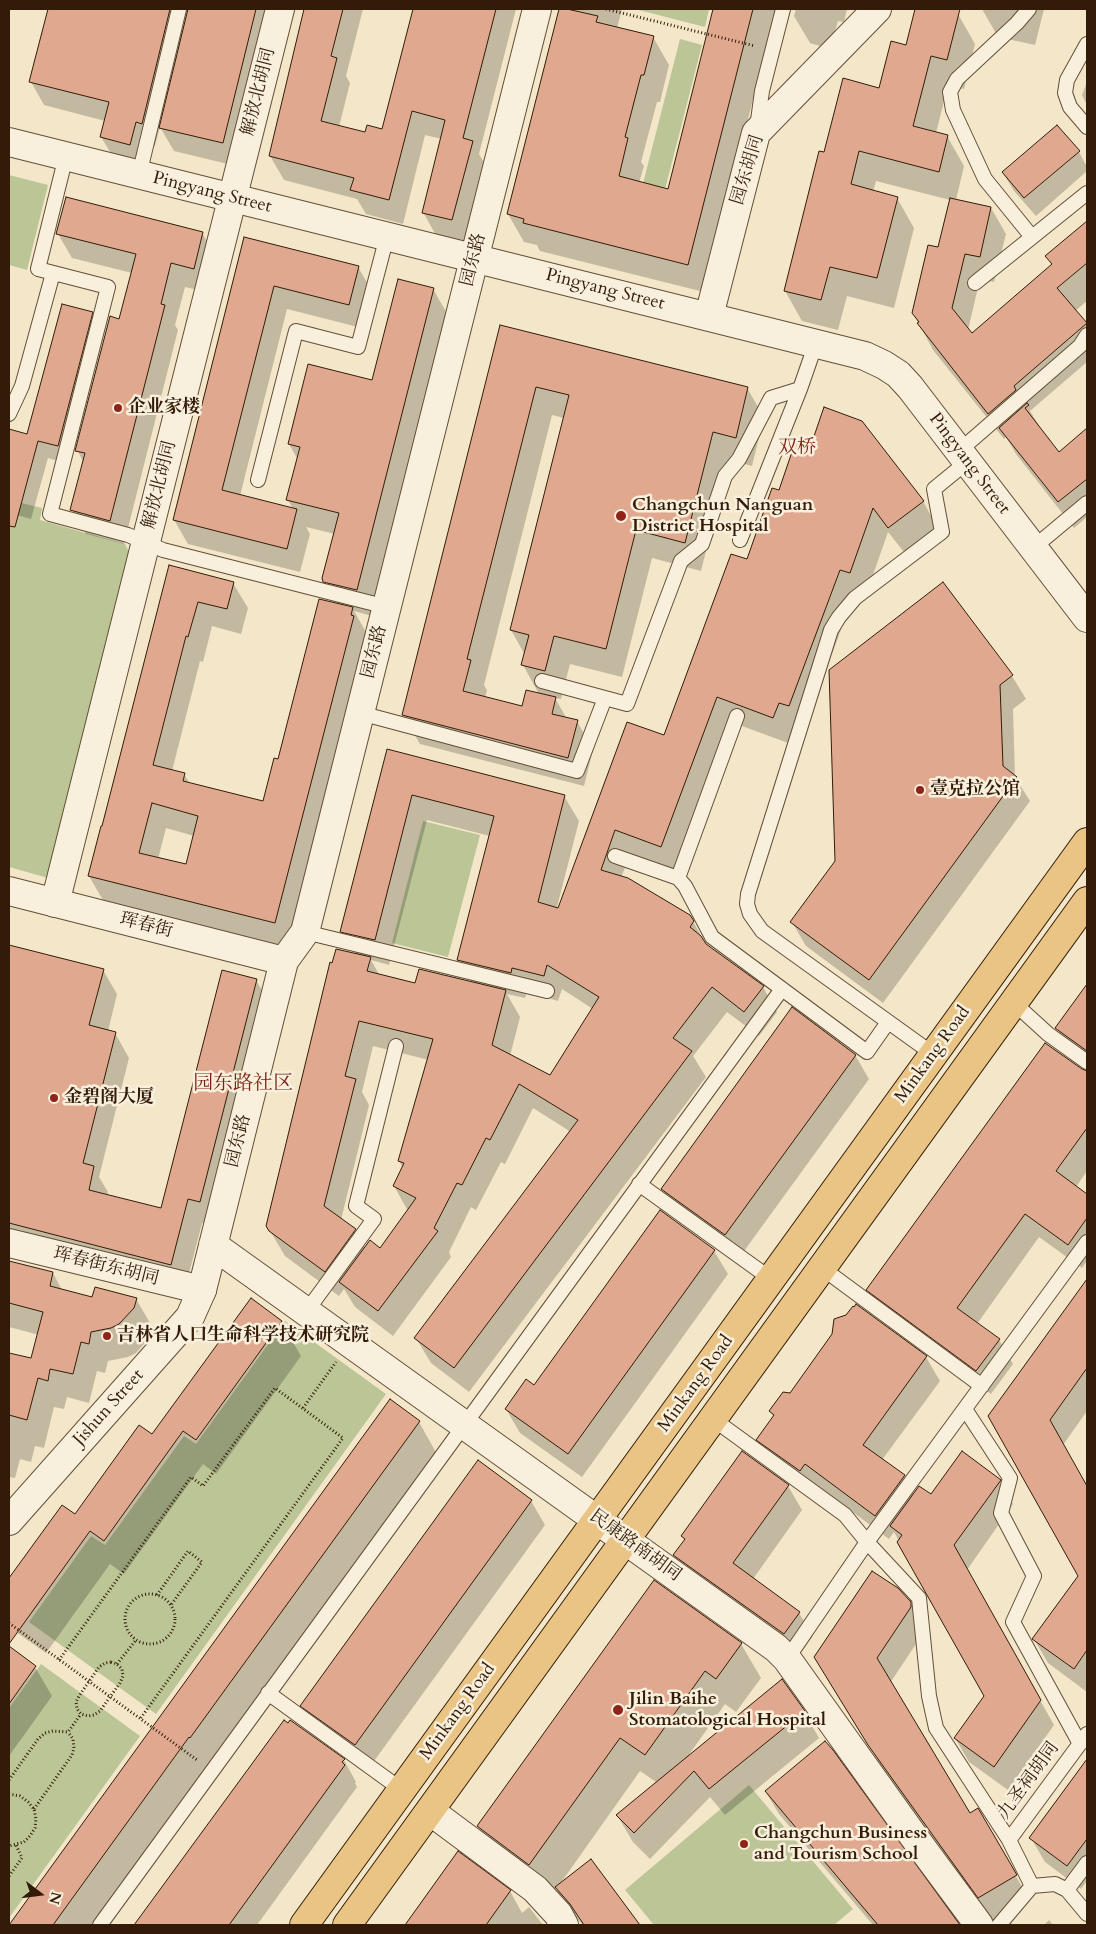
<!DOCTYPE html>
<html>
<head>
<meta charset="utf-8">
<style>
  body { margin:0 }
  #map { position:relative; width:1096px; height:1934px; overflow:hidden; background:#f4e7c9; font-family:Cardo,serif }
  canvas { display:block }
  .frame { position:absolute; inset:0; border:10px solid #321c07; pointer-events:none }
  .north { position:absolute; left:15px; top:1869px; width:50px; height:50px; -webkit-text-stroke:4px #f8efdc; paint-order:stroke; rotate:105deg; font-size:14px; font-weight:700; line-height:20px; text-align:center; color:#321c07 }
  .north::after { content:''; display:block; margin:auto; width:18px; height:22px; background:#321c07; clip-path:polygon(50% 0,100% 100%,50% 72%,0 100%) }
</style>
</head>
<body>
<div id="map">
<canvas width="1096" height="1934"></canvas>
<div class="frame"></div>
<div class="north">N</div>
</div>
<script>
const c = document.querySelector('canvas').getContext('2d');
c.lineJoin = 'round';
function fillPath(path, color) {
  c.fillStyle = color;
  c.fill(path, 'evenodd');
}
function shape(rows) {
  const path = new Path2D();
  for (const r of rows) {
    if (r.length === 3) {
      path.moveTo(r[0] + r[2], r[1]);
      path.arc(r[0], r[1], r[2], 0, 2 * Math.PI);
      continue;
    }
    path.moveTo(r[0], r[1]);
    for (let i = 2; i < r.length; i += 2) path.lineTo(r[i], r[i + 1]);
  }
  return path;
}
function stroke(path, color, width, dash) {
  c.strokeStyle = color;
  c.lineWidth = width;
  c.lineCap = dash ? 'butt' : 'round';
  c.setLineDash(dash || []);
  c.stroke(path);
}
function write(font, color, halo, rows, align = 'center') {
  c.font = font + ' Cardo,"Noto Serif SC",serif';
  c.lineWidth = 5;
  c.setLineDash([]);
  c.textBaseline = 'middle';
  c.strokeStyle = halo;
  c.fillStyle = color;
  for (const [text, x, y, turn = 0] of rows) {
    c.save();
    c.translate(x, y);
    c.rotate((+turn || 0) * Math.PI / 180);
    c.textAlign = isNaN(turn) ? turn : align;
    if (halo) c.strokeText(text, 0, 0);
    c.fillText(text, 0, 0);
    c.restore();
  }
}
const green = shape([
  [635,9,709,9,705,27],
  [680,39,702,45,661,205,639,199],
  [9,175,48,185,27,270,9,265],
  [9,500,42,508,40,520,125,544,129,552,48,878,9,867],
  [423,821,480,835,448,957,392,943],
  [285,1321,386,1394,156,1714,29,1622,91,1536,105,1545,184,1436,196,1444],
  [41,1664,140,1736,9,1918,9,1708],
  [749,1785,853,1909,834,1925,654,1925,625,1890]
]);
const shadow = shape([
  [49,9,274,9,236,166,174,151,160,127,155,146,149,145,143,168,115,160,101,137,105,121,44,105,31,82],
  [305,9,363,9,346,76,350,83,339,127,366,134,383,131,414,9,516,9,479,154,486,166,466,244,437,237,423,212,442,139,425,135,403,224,366,214,357,199,284,180,270,156],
  [560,9,622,9,617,28,653,37,669,65,660,102,657,102,641,162,644,166,639,183,669,190,715,9,776,9,704,292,540,251,537,245,524,242,508,214],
  [796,9,847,9,844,22,838,21,830,49,810,43,794,16],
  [916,9,938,9,958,14,975,44,964,89,948,85,936,133,947,136,964,166,956,200,991,208,1006,234,994,282,980,279,968,330,972,335,1052,266,1047,256,1087,223,1087,301,1075,311,1087,327,1087,362,1030,411,1043,432,1059,453,1087,430,1087,517,1074,528,1016,454,1006,437,1004,439,933,350,913,313,939,249,950,200,876,181,873,192,897,198,914,228,894,308,847,296,838,330,802,321,785,291,825,153,880,89,907,47],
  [982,9,1044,9,1035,45,998,37],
  [1087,82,1087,105,1082,95],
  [1079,152,1087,167,1087,171,1036,216,1014,191,1003,173],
  [202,233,216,256,207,292,185,287,175,325,178,330,124,544,86,534,72,510,84,463,77,450,120,320,132,273,72,258,58,234],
  [245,239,358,267,372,291,362,328,287,309,240,496,293,509,288,500,298,460,289,444,373,382,433,289,448,315,372,616,354,611,367,634,289,947,104,902,89,876,170,567,233,583,248,608,241,634,212,626,203,662,200,661,172,771,184,774,190,784,264,803,338,605,324,581,335,534,306,527,310,534,300,572,188,544,174,520],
  [166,828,194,836,187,866,158,859],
  [92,313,102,331,68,464,48,458,31,519,9,513,9,441,12,431,28,435],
  [501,326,747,388,764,417,752,466,729,460,701,571,652,558,622,677,570,664,561,699,555,698,567,719,577,721,593,750,584,786,420,744,403,715],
  [552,415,564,418,511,630,525,655,523,665,539,694,523,707,485,698,487,690,484,685],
  [780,492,923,501,937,527,904,552,888,532,865,598,854,594,804,731,794,727,788,743,731,722,675,872,630,855,621,878,690,916,706,945,763,987,777,1012,759,1036,727,1012,693,1056,706,1077,469,1392,431,1363,416,1338,571,1132,533,1108,505,1164,501,1162,476,1210,471,1207,449,1252,451,1257,393,1336,355,1307,344,1289,339,1296,285,1256,267,1226,355,954,342,931,388,751,564,796,579,821,556,911,665,737],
  [427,820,490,836,459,960,472,983,416,985,380,976,371,960,389,965],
  [562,989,593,1009,550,1077,510,1056,520,1017,507,994,525,998,527,992,558,1001],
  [373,1046,429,1060,399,1161,403,1168,394,1186,408,1211,380,1249,365,1248,355,1230,341,1220,369,1105,362,1092],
  [942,584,1012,676,1026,699,1013,709,1015,777,1030,801,883,1003,806,946,792,922,836,862],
  [9,946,103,970,117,994,108,1031,115,1033,129,1058,99,1177,108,1192,107,1196,162,1210,256,980,270,1004,214,1226,202,1223,185,1289,9,1243],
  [1087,987,1087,1065,1071,1053,1057,1029],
  [855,1055,869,1079,739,1258,676,1213,662,1189],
  [1082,1071,1087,1071,1087,1171,1076,1187,1087,1195,1087,1261,1082,1268,1039,1237,977,1324,999,1340,1013,1364,991,1394,882,1314,868,1290],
  [714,1251,728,1274,582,1477,520,1433,506,1409],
  [9,1262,53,1273,62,1290,93,1298,136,1299,153,1328,150,1337,136,1353,128,1357,108,1361,105,1373,97,1371,89,1403,67,1397,64,1409,54,1407,44,1448,35,1446,31,1462,20,1459,15,1478,9,1477,9,1354,32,1360,39,1335,9,1327],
  [1087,1281,1087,1411,1063,1445,1087,1487,1087,1692,1048,1663,1034,1639,1079,1576,990,1416],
  [281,1321,301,1356,216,1474,203,1464,124,1574,110,1564,46,1653,16,1632,9,1619,9,1580,62,1506,75,1516,152,1436],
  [926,1357,940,1381,882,1460,904,1476,914,1494,931,1496,1000,1480,1013,1504,967,1570,1054,1725,1008,1790,969,1762,955,1738,985,1697,894,1532,889,1539,819,1487,814,1494,771,1464,758,1440,774,1417,770,1411,791,1394],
  [390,1401,419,1422,438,1456,97,1925,11,1925],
  [742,1453,788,1486,802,1510,753,1579,799,1613,813,1636,798,1657,688,1579,675,1555,685,1541,682,1536],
  [531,1501,545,1525,369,1768,316,1730,302,1706],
  [910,1603,924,1627,924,1632,890,1683,970,1815,978,1810,1029,1899,993,1921,883,1769,830,1681],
  [741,1644,761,1678,736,1712,725,1704,688,1756,804,1712,819,1738,725,1815,710,1797,650,1859,633,1842,617,1815,656,1782,640,1771,560,1884,591,1861,639,1925,583,1925,569,1909,556,1888,549,1898,498,1861,478,1827],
  [9,1647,35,1667,52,1696,9,1756],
  [284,1722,344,1760,356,1782,355,1783,357,1787,257,1925,136,1925],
  [825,1742,958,1925,873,1925,779,1814,766,1792],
  [1087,1761,1087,1881,1081,1889,1045,1862,1031,1838],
  [458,1853,510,1891,522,1913,529,1907,543,1925,406,1925],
  [1049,1920,1053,1925,1044,1925]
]);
const building = shape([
  [48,9,170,9,142,124,136,122,130,145,100,137,109,102,29,82,48,9],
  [188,9,256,9,223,143,159,128,188,9],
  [304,9,343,9,331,56,337,58,321,121,365,132,367,125,382,129,413,9,496,9,463,138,473,141,452,220,422,213,445,120,412,111,389,200,350,190,354,178,269,156,304,9],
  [559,9,567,9,598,16,596,22,654,36,644,75,641,75,625,137,628,138,619,176,668,189,713,9,753,9,688,265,523,223,524,219,507,214,559,9],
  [915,9,960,9,947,60,931,56,913,126,948,135,939,172,859,151,851,184,898,197,877,278,830,267,821,300,784,291,819,151,824,152,843,78,879,88,891,41,906,45,915,9],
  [1057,125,1080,151,1024,198,1002,172,1057,125],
  [66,197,203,232,194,269,171,263,161,304,165,305,110,521,70,510,85,453,75,451,110,316,119,319,136,254,56,234,66,197],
  [950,198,991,207,980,257,965,254,952,308,972,333,1052,264,1045,256,1087,221,1087,263,1057,288,1087,323,1014,386,1016,390,988,414,917,323,919,322,912,313,928,245,938,247,950,198],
  [244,237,359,266,349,305,274,286,222,490,297,509,287,549,173,520,244,237],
  [398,279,434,288,357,590,323,582,322,578,339,513,286,500,300,447,288,444,308,364,372,380,398,279],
  [62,304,93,312,58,446,38,441,15,527,9,526,9,429,27,434,62,304],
  [500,325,748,387,736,438,713,432,685,543,636,530,606,649,554,636,545,671,521,665,529,635,510,630,569,395,536,387,467,659,471,660,463,691,522,706,526,690,556,697,552,714,578,720,568,758,402,715,500,325],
  [1027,403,1029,405,1025,408,1059,452,1087,428,1087,479,1058,502,999,428,1027,403],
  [824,407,862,421,924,501,888,528,873,508,850,573,840,570,789,706,779,703,773,718,717,697,661,847,615,830,601,870,628,878,690,915,694,921,690,927,701,936,706,944,764,986,744,1012,712,987,673,1038,692,1051,454,1368,414,1338,578,1120,519,1084,490,1140,486,1138,462,1185,457,1183,434,1228,438,1231,378,1311,339,1282,370,1240,380,1248,416,1198,393,1186,404,1163,398,1161,433,1039,359,1021,345,1076,356,1079,324,1206,356,1229,325,1272,269,1231,266,1226,330,962,332,963,336,949,371,957,367,971,415,983,419,969,506,990,492,1045,550,1075,599,997,547,965,544,976,512,968,511,973,457,960,494,816,412,795,375,940,340,932,387,749,565,795,538,902,558,908,627,722,664,735,731,554,747,559,772,488,779,490,795,443,810,448,824,407],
  [169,565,234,582,227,609,198,602,188,637,186,636,153,765,185,773,183,781,263,801,274,758,278,759,319,599,353,607,351,615,354,616,275,923,88,876,101,826,102,826,169,565],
  [152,803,198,816,186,864,139,853,152,803],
  [943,582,1013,675,1000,685,1003,766,1017,777,869,980,790,922,835,861,829,670,943,582],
  [9,945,104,969,89,1025,116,1032,83,1163,94,1166,89,1190,161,1208,222,970,257,979,200,1202,188,1199,171,1265,9,1223,9,945],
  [1087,984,1087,1051,1055,1028,1087,984],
  [792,1007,856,1055,725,1235,661,1189,792,1007],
  [1045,1043,1082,1069,1087,1071,1087,1128,1056,1171,1087,1194,1087,1218,1068,1245,1025,1214,957,1308,1000,1339,976,1371,866,1290,1045,1043],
  [660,1210,715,1250,568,1454,505,1409,526,1379,534,1385,660,1210],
  [9,1261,53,1272,50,1286,92,1297,95,1287,137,1298,134,1308,119,1324,111,1328,91,1332,89,1344,81,1342,73,1374,50,1369,48,1381,38,1378,27,1420,9,1415,9,1353,31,1358,43,1312,9,1303,9,1261],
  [1087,1279,1087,1368,1050,1420,1087,1486,1087,1650,1074,1669,1032,1639,1078,1576,988,1416,1087,1279],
  [251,1298,282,1321,196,1440,183,1431,104,1541,90,1531,9,1644,9,1578,62,1505,75,1514,139,1425,152,1434,251,1298],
  [856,1304,927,1356,863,1445,905,1475,875,1516,805,1464,800,1471,756,1440,774,1415,769,1411,783,1392,790,1393,832,1334,834,1319,846,1315,853,1306,854,1307,856,1304],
  [390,1399,420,1421,190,1738,189,1737,53,1925,9,1925,390,1399],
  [742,1451,789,1485,733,1563,800,1612,784,1634,673,1555,685,1539,681,1536,742,1451],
  [962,1451,1001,1480,954,1545,1041,1700,994,1767,954,1738,984,1696,897,1542,902,1535,890,1526,919,1486,931,1494,962,1451],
  [478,1460,532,1500,355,1745,300,1706,478,1460],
  [872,1571,898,1588,911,1602,911,1607,877,1658,970,1813,978,1808,1017,1875,978,1898,868,1745,814,1657,872,1571],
  [654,1580,742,1643,716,1679,705,1671,645,1755,620,1738,529,1865,477,1826,654,1580],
  [9,1646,36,1666,9,1704,9,1646],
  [782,1679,805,1711,709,1789,694,1771,634,1833,616,1815,782,1679],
  [284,1720,288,1723,290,1720,345,1759,342,1762,345,1765,229,1925,134,1925,284,1720],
  [825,1741,833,1750,960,1925,878,1925,765,1791,825,1741],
  [1087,1759,1087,1839,1067,1866,1029,1838,1087,1759],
  [458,1851,511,1890,486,1925,405,1925,458,1851],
  [591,1859,640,1925,584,1925,570,1904,555,1887,591,1859]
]);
const path = shape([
  [606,9,755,46],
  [303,1408,336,1362],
  [150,1619,25],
  [157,1595,188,1551,202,1562,171,1605],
  [9,1623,197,1760],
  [59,1660,191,1477,203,1486,275,1388,343,1438,140,1719],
  [111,1662,117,1664,122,1669,123,1676,120,1683,100,1711,94,1715,88,1716,81,1714,77,1709,76,1702,79,1696,99,1667,105,1663,111,1662],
  [117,1664,136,1640],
  [9,1780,38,1739,45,1733,53,1731,68,1732,81,1714],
  [9,1794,20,1796,28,1802,34,1809,36,1819,35,1828,30,1836,24,1842,9,1846],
  [34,1809,72,1755,74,1748,73,1739,68,1732],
  [9,1876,22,1858,16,1845]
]);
const service = shape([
  [1029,9,1017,23,957,79,950,92,953,110,985,179,1032,237],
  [1087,44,1067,80,1065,93,1070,107,1087,127],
  [757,128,762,91,783,9],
  [66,156,38,269,108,287,50,514,128,535,163,550,387,607],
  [139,175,179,9],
  [975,283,1087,193],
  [9,414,22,386,53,273],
  [959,451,1080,346,1087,335],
  [258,480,296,331,358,347,387,236],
  [740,540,800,389,816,343],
  [1033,548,1087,503],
  [542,681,627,704,681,561,702,544,725,476,739,459,771,398,800,389],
  [360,713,577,771,605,698],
  [615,856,678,878,685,886,712,937,867,1052,888,1022],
  [678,878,737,716],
  [305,932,547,991],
  [1014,1003,1048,1034,1087,1062],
  [933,1054,762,931,750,914,747,904,748,894,831,630,839,617,855,598,942,532,934,489,967,462],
  [639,1184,771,1279],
  [822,1268,982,1386],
  [306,1312,374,1219,356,1206,396,1046],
  [965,1409,1010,1478,1001,1513,1034,1576,1013,1622,1080,1744],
  [713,1419,845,1515,867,1542,919,1598,929,1696,936,1728,1009,1840],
  [787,1659,867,1542,1087,1242],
  [268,1693,402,1790],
  [1032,1886,1055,1884,1067,1890,1087,1914],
  [1067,1890,1087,1863],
  [100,1925,782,989],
  [999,1925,1032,1886,1009,1840,1087,1734]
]);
const minor = shape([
  [709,316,756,133,877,9],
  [55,903,280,9],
  [9,1243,202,1290],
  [625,1540,776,1648,787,1659,917,1841,979,1925],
  [430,1811,535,1889,558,1914,564,1925]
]);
const tertiary = shape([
  [9,142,865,356,884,365,898,374,910,387,1087,618],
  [9,891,284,961],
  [213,1245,625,1540],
  [9,1521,190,1317,202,1290,284,961,305,932,537,9]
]);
const primary = shape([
  [304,1925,1087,842],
  [347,1925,1087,901]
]);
const markers = [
  [118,408,5,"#8f2418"],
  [621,516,6,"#8f2418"],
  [920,790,5,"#8f2418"],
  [54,1098,5,"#8f2418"],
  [107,1336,5,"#8f2418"],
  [618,1710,6,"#8f2418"],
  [744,1844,5,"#8f2418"]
];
const streetNames = [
  ["解放北胡同",259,92,-76],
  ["园东胡同",748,170,-73],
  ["Pingyang Street",212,193,14],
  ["园东路",474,260,-76],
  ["Pingyang Street",605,290,14],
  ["Pingyang Street",969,464,53],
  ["解放北胡同",160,485,-76],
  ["园东路",375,652,-76],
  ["珲春街",146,926,14],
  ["Minkang Road",933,1055,-54],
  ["园东路",239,1141,-76],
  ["珲春街东胡同",106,1267,14],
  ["Minkang Road",696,1384,-54],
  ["Jishun Street",109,1408,-48],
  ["民康路南胡同",635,1546,36],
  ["Minkang Road",458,1712,-54],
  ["九圣祠胡同",1029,1781,-54]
];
const poiNames = [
  ["企业家楼",128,408],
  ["Changchun Nanguan",632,506],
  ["District Hospital",632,527],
  ["壹克拉公馆",930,790],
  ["金碧阁大厦",64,1098],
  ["吉林省人口生命科学技术研究院",117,1336],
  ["Jilin Baihe",629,1700],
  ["Stomatological Hospital",629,1721],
  ["Changchun Business",754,1834],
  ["and Tourism School",754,1855]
];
const neighbourhoodNames = [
  ["双桥",797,449]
];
const quarterNames = [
  ["园东路社区",243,1084]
];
fillPath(green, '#bbc596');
fillPath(shadow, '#0003');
fillPath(building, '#e1a890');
stroke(building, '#321c07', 1);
stroke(service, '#624f38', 16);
stroke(minor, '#624f38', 30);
stroke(tertiary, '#624f38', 30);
stroke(primary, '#321c07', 30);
stroke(path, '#321c07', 3, [1, 2.5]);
stroke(service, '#f8efdc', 14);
stroke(minor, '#f8efdc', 28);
stroke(tertiary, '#f8efdc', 28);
stroke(primary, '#eac484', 28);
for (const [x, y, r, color] of markers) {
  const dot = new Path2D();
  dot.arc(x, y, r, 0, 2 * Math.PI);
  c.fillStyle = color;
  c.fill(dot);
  stroke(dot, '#f8efdc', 2);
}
write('18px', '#321c07', '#f8efdc', streetNames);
write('bold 18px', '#321c07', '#f8efdc', poiNames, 'left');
write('19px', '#7a1f14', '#f8efdc', neighbourhoodNames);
write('20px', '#7a1f14', '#f8efdc', quarterNames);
</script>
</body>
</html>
